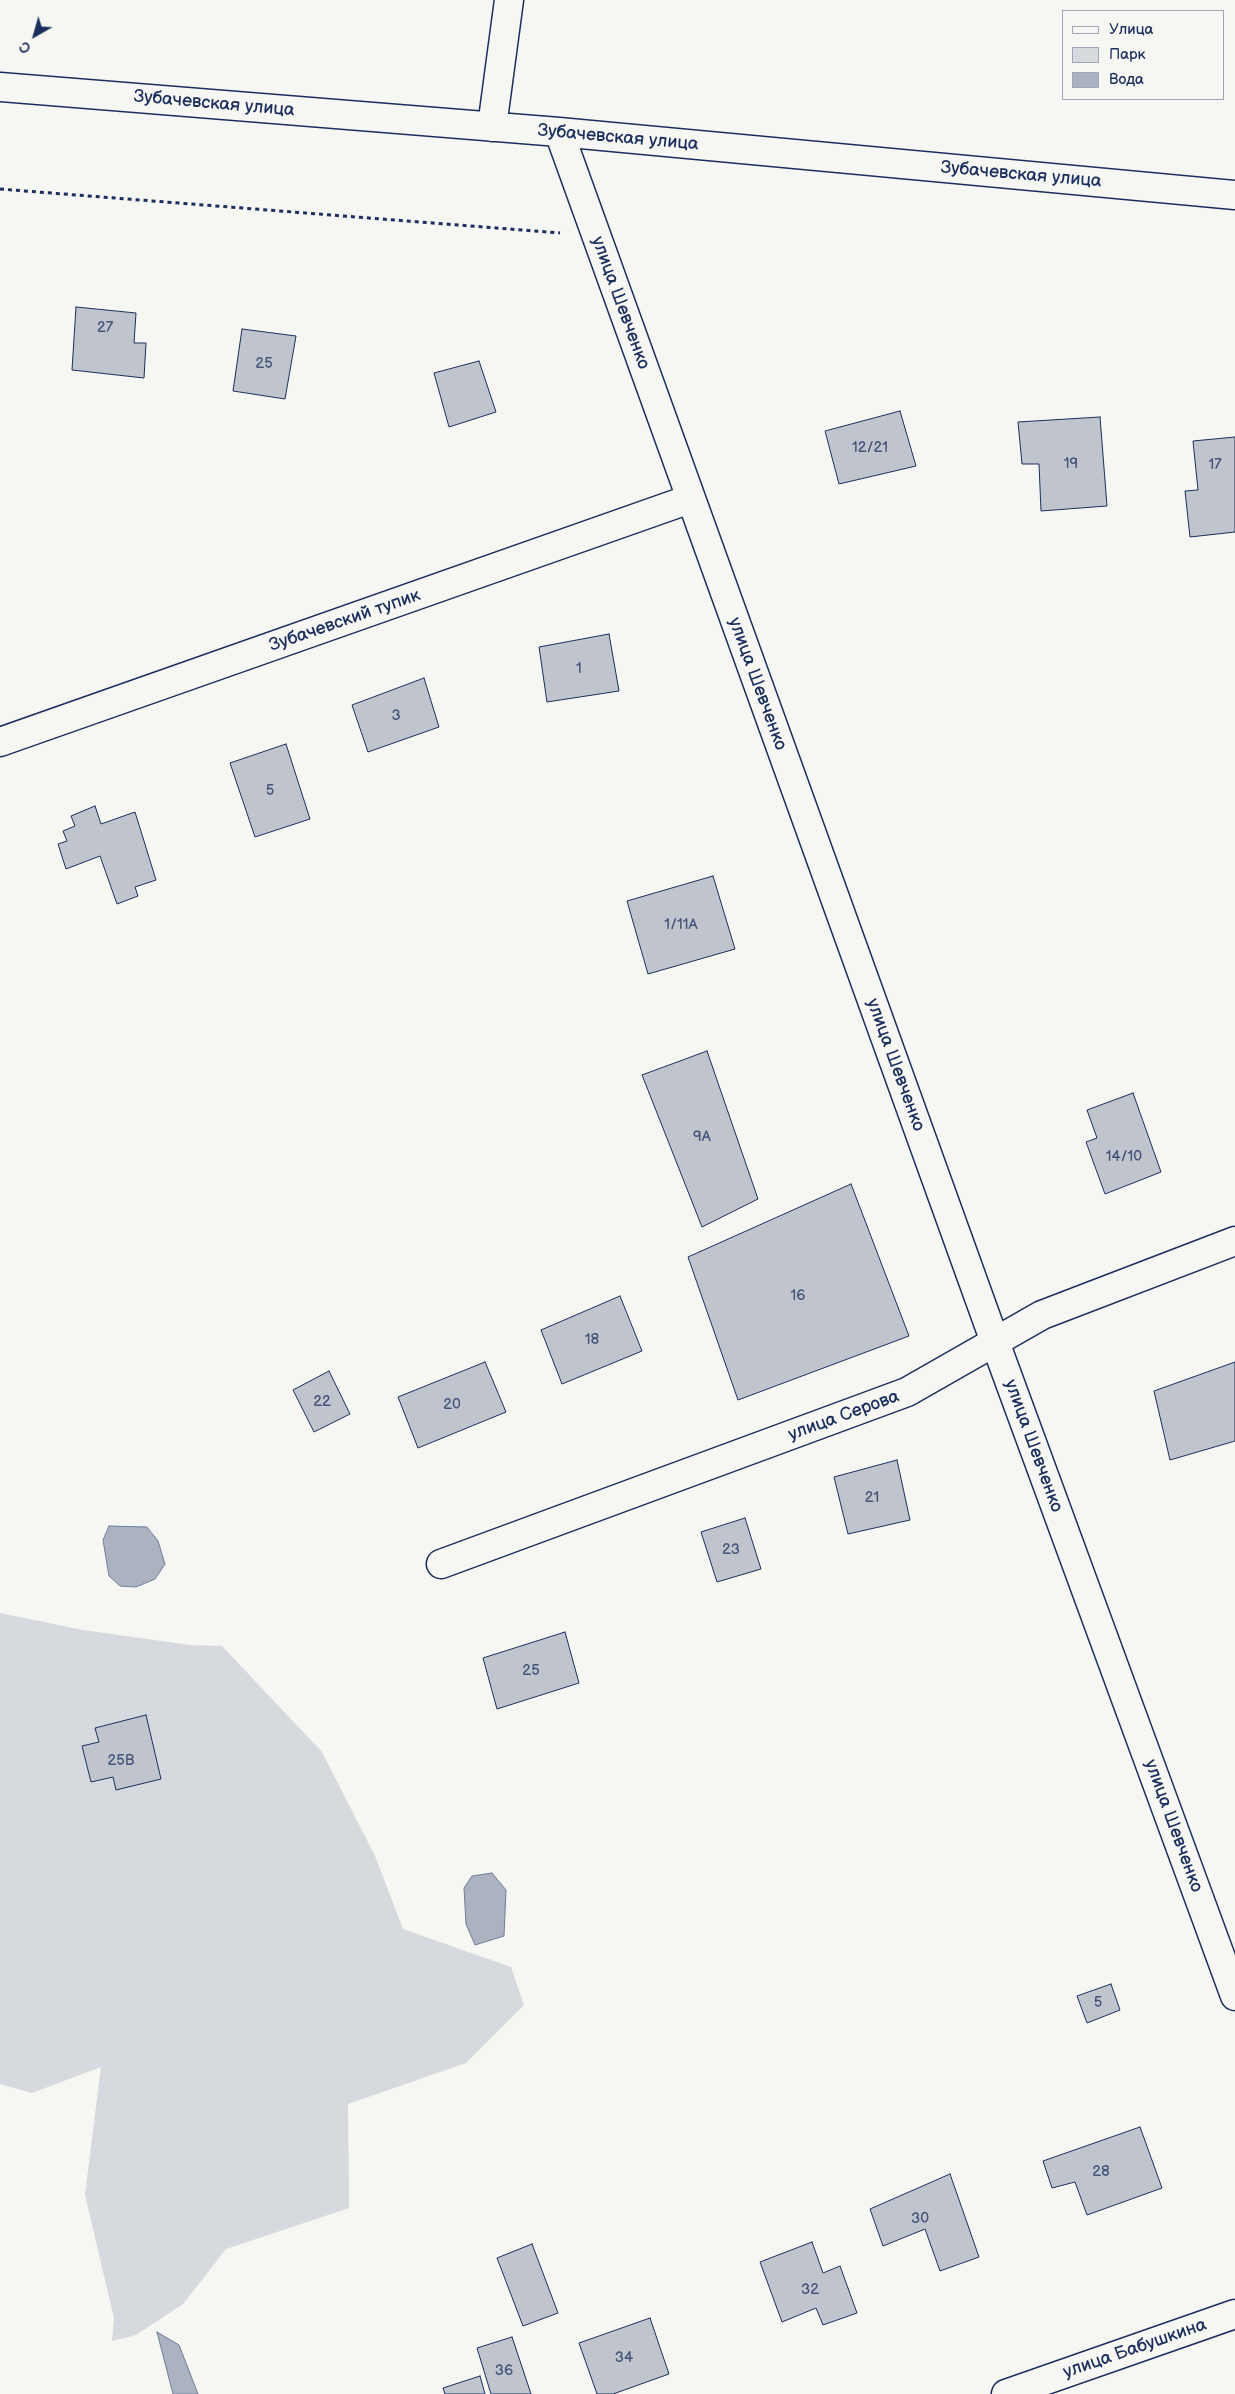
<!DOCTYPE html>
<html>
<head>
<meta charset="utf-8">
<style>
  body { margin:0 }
  #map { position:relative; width:1235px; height:2394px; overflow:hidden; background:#f6f6f2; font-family:"Balsamiq Sans",sans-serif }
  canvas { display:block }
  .legend { position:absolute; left:1062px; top:10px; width:162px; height:90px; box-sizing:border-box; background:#f6f6f2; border:1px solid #9ea6b7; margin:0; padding:6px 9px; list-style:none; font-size:15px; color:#1b2f5e }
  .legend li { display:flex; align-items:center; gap:10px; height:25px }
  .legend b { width:25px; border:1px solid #9ea6b7 }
  .north { position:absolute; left:10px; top:10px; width:50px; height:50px; -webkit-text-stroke:4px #f6f6f2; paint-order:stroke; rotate:218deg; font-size:14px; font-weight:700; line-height:20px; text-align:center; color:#1b2f5e }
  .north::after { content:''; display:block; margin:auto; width:18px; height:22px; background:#1b2f5e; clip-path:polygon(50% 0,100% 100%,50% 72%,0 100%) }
</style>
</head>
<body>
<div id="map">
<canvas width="1235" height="2394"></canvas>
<ul class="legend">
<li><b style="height:6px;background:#f6f6f2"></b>Улица</li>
<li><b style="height:14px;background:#d6d9dd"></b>Парк</li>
<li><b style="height:14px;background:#abb2c0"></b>Вода</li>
</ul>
<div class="north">С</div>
</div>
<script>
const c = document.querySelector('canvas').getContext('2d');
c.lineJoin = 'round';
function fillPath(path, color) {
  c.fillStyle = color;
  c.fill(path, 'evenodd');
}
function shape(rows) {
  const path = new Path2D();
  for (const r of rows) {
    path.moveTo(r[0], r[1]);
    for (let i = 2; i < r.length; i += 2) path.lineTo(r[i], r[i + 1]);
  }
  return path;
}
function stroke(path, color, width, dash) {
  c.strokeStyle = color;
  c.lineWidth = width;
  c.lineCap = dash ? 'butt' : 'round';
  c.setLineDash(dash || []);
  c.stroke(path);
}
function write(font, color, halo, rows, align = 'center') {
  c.font = font + ' "Balsamiq Sans",sans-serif';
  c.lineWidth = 5;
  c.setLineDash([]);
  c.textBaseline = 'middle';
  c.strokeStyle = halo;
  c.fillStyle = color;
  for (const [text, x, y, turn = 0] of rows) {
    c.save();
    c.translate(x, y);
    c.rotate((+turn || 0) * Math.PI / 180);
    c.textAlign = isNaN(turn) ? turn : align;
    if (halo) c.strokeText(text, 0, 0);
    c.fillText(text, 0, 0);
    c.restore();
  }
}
const green = shape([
  [0,1613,83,1630,190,1645,222,1646,322,1752,375,1856,403,1929,511,1967,524,2005,466,2063,348,2104,349,2208,226,2249,183,2304,136,2335,112,2341,114,2318,85,2195,101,2067,32,2093,0,2084]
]);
const water = shape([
  [109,1526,147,1527,158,1541,165,1564,155,1579,136,1587,120,1586,109,1576,103,1540,109,1526],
  [492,1873,506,1890,504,1936,475,1945,466,1924,464,1888,472,1876,492,1873],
  [157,2332,179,2345,198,2394,173,2394,157,2332]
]);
const building = shape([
  [76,307,136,313,134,343,146,343,144,378,72,370,76,307],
  [242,329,296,336,285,399,233,391,242,329],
  [479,361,496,412,449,427,434,373,479,361],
  [900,411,916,466,839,484,825,431,900,411],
  [1100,417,1107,506,1041,511,1039,464,1022,464,1018,422,1100,417],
  [1235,437,1235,532,1190,537,1185,491,1198,490,1193,441,1235,437],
  [609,634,619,691,547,702,539,647,609,634],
  [424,678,439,727,368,752,352,705,424,678],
  [286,744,310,819,255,837,230,763,286,744],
  [95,806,101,824,135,812,156,880,135,887,138,896,117,904,100,856,66,869,58,844,67,841,63,831,75,826,71,816,95,806],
  [713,876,735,949,648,974,627,901,713,876],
  [707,1051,758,1199,702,1227,642,1075,707,1051],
  [1133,1093,1161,1172,1105,1194,1086,1142,1097,1138,1087,1110,1133,1093],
  [851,1184,909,1336,738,1400,688,1257,851,1184],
  [620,1296,642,1351,562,1384,541,1330,620,1296],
  [485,1362,506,1412,418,1448,398,1397,485,1362],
  [1235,1362,1235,1441,1170,1460,1154,1391,1235,1362],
  [329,1371,350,1414,314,1432,293,1390,329,1371],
  [897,1460,910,1520,848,1534,834,1477,897,1460],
  [745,1518,761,1569,717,1582,701,1532,745,1518],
  [565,1632,579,1683,497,1709,483,1658,565,1632],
  [146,1715,161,1779,116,1790,113,1777,91,1782,82,1746,99,1742,95,1728,146,1715],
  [1111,1984,1120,2010,1087,2023,1077,1996,1111,1984],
  [1140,2127,1162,2188,1087,2215,1075,2182,1052,2188,1043,2161,1140,2127],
  [950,2174,979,2257,940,2271,925,2229,883,2246,870,2209,950,2174],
  [812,2242,823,2273,840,2266,857,2313,823,2325,816,2308,782,2322,760,2262,812,2242],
  [532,2244,558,2313,523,2326,497,2258,532,2244],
  [650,2318,669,2374,613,2394,597,2394,579,2343,650,2318],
  [512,2337,531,2394,491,2394,477,2348,512,2337],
  [480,2376,485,2394,445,2394,443,2388,480,2376]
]);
const path = shape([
  [0,189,560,233]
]);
const minor = shape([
  [0,87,559,132,1235,195],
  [492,127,509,0],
  [559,132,995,1342,1235,1996],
  [0,742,690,499],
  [441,1564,907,1392,1042,1315,1235,1241],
  [1006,2394,1235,2314]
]);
const numberNames = [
  ["27",105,328],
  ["25",264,364],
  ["12/21",870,448],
  ["19",1071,464],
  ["17",1215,465],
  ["1",579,669],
  ["3",396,716],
  ["5",270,791],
  ["1/11А",681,925],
  ["9А",702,1137],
  ["14/10",1124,1157],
  ["16",798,1296],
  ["18",592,1340],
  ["22",322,1402],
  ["20",452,1405],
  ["21",872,1498],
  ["23",731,1550],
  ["25",531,1671],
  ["25В",121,1761],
  ["5",1098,2003],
  ["28",1101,2172],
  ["30",920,2219],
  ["32",810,2290],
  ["34",624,2358],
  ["36",504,2371]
];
const streetNames = [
  ["Зубачевская улица",214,104,5],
  ["Зубачевская улица",618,138,5],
  ["Зубачевская улица",1021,175,5],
  ["улица Шевченко",620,303,70],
  ["Зубачевский тупик",345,621,-19],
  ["улица Шевченко",757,684,70],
  ["улица Шевченко",895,1065,70],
  ["улица Серова",844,1416,-20],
  ["улица Шевченко",1033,1446,70],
  ["улица Шевченко",1173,1826,70],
  ["улица Бабушкина",1135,2349,-19]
];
fillPath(green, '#d6d9dd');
fillPath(water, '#abb2c0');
stroke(water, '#717e99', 1);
fillPath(building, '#c0c4cd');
stroke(building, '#1b2f5e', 1);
stroke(minor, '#1b2f5e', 31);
stroke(path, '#1b2f5e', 3, [4, 4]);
stroke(minor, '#f6f6f2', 28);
write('15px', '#44547a', null, numberNames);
write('18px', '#1b2f5e', '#f6f6f2', streetNames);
</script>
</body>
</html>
